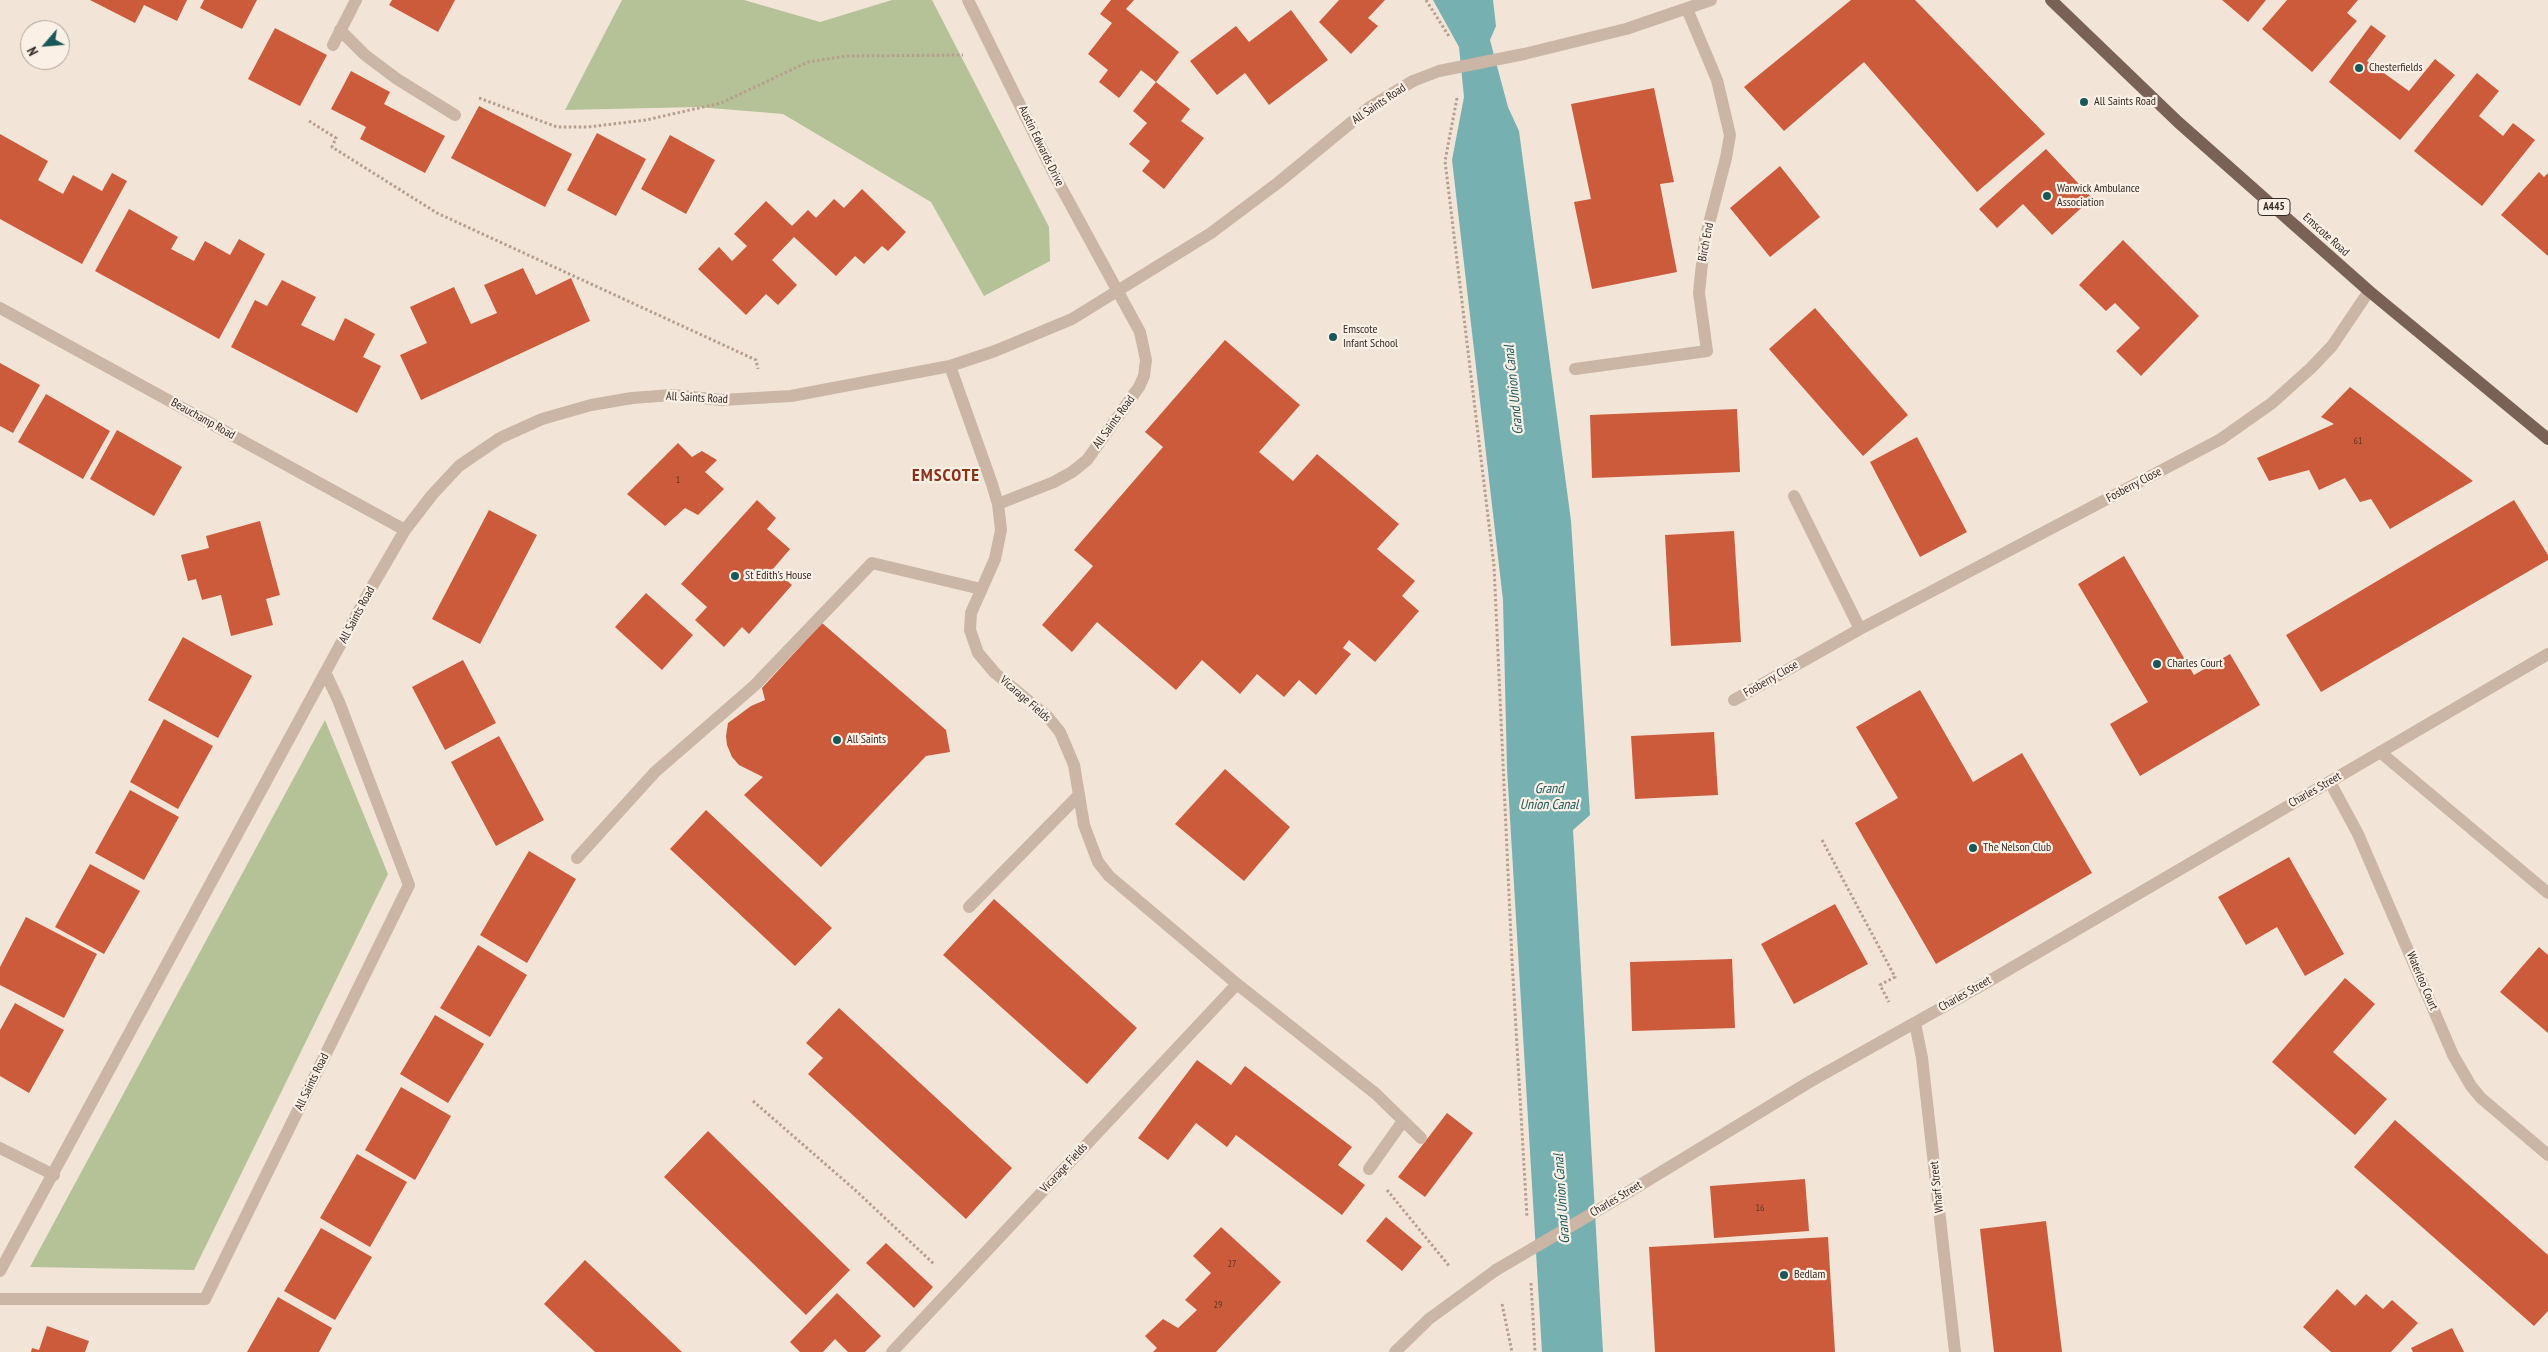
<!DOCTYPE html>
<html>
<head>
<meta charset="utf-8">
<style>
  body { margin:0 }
  #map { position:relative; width:2548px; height:1352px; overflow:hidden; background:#f2e5d8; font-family:"PT Sans Narrow",sans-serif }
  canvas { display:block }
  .north { position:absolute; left:20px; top:20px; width:50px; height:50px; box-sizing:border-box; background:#faf0e5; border:1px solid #aca199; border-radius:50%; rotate:243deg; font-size:14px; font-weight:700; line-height:20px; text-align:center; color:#362a26 }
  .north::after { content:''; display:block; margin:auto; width:18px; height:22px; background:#195759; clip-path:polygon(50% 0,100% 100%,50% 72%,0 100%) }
</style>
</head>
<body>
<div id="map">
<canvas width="2548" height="1352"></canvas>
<div class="north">N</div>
</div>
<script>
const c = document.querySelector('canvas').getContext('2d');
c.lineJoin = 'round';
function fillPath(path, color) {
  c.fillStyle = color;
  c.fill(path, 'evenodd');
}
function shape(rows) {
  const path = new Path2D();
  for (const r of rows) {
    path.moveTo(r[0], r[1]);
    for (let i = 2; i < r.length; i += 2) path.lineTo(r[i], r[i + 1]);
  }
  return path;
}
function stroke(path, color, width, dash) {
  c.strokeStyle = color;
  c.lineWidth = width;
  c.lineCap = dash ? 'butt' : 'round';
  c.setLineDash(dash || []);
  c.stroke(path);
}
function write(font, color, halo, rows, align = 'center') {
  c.font = font + ' "PT Sans Narrow",sans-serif';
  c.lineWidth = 4.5;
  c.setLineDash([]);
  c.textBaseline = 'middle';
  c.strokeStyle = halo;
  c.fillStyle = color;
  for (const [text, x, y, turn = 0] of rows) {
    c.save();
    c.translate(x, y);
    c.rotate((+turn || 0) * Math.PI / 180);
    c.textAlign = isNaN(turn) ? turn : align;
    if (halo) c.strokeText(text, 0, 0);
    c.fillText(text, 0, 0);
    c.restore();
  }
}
const green = shape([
  [622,0,744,0,820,22,892,0,932,0,1049,227,1050,261,984,296,931,202,783,114,698,107,565,110],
  [325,720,388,874,194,1270,30,1267]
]);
const water = shape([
  [1433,0,1493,0,1496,26,1490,40,1508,107,1519,131,1571,521,1590,815,1573,830,1603,1352,1542,1352,1507,768,1503,600,1452,160,1464,97,1459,47]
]);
const building = shape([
  [90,0,187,0,177,21,144,5,135,23],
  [204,0,257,0,242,29,200,8],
  [392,0,455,0,438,32,389,5],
  [1111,0,1134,0,1126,9,1179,52,1156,82,1141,70,1119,98,1099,82,1108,70,1088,54,1112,23,1100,14],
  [1339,0,1385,0,1368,18,1378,26,1351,54,1319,22],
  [1851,0,1915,0,2045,134,1977,192,1864,62,1784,131,1744,87],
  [2222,0,2266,0,2248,22],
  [2287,0,2358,0,2347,13,2357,21,2312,72,2262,29],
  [1291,10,1328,60,1269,105,1245,73,1217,95,1190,61,1236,26,1249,42],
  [2371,25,2386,36,2367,61,2409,91,2435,59,2455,75,2400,140,2329,82],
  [275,28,327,55,300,106,248,79],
  [351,71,390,92,384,104,445,136,425,173,360,139,366,127,331,109],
  [2477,73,2499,91,2479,116,2503,136,2513,123,2535,140,2482,206,2414,151],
  [1156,82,1190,109,1181,121,1204,138,1164,189,1142,171,1150,161,1129,144,1147,123,1133,111],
  [1654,88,1674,182,1660,184,1677,272,1592,289,1574,202,1591,199,1571,104],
  [479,106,572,154,545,207,451,158],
  [597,133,646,159,616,216,567,190],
  [0,134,48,161,38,180,63,194,73,175,102,191,112,173,127,181,82,264,0,219],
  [670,135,715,160,686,214,641,189],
  [2046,149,2092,198,2052,235,2023,204,1997,228,1979,209],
  [1780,166,1820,217,1770,257,1730,208],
  [2539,172,2544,177,2548,173,2548,256,2501,215],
  [862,189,906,232,888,251,882,246,864,264,855,256,836,276,794,237,772,260,797,285,778,305,766,294,746,315,698,269,719,247,732,261,747,246,734,234,766,201,792,226,808,210,816,218,834,199,844,208],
  [129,209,178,237,171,249,194,261,205,241,230,255,239,239,265,254,219,339,95,271],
  [2123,240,2199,316,2141,376,2116,351,2140,328,2115,303,2106,311,2079,285],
  [523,268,536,295,571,278,590,321,421,400,400,355,427,343,410,307,454,287,471,324,497,313,484,285],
  [282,280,316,297,301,325,334,341,345,318,375,334,363,357,381,366,357,413,231,347,255,300,267,306],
  [1815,308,1908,415,1863,456,1769,349],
  [1225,340,1300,405,1259,452,1293,481,1317,454,1399,524,1377,549,1415,581,1402,596,1419,611,1375,662,1349,640,1343,648,1351,654,1316,695,1299,680,1284,697,1257,674,1240,694,1202,660,1176,690,1097,622,1072,652,1042,625,1093,566,1074,550,1163,447,1145,432],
  [0,363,40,385,13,433,0,426],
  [2350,387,2473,481,2390,529,2371,499,2360,502,2345,478,2319,490,2309,470,2269,481,2257,458,2334,424,2321,417],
  [46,394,110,431,83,479,18,442],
  [1737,409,1740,472,1592,478,1590,415],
  [117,430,182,467,154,516,90,479],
  [1917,437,1967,532,1920,557,1870,462],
  [678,443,692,457,702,451,717,460,705,472,724,489,698,515,685,508,665,526,627,494],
  [757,500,776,518,767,529,790,549,773,569,792,585,749,634,742,627,724,647,695,620,707,607,681,584],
  [2514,500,2548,555,2548,560,2321,692,2286,635],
  [489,510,537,535,480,644,432,619],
  [260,521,280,595,266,599,273,625,231,636,221,595,202,600,196,579,188,581,181,555,209,548,206,536],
  [1734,531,1741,642,1671,646,1665,535],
  [2124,556,2194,675,2230,654,2260,705,2140,776,2110,724,2148,702,2078,584],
  [646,593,693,635,662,670,615,627],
  [822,623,946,730,950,752,926,756,821,867,744,795,763,777,739,765,732,757,727,745,726,736,728,723,751,706,765,700,762,688],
  [183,637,252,676,218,738,148,700],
  [463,660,496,723,445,750,412,687],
  [1920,690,1973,782,2022,753,2092,873,1936,964,1855,823,1898,798,1856,727],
  [164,719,213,746,178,809,130,782],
  [1714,732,1718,795,1635,799,1631,736],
  [499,736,544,820,496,846,451,762],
  [1225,769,1290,827,1244,881,1175,824],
  [130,790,179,817,144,880,95,853],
  [706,810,832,928,795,966,670,849],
  [529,851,576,879,527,963,480,935],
  [2289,857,2344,954,2305,976,2277,927,2246,945,2218,897],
  [90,864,140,891,104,954,55,927],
  [994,899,1137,1028,1087,1084,943,955],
  [1835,904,1868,964,1794,1004,1761,944],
  [26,917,97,954,64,1018,0,985,0,967],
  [478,945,527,975,490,1037,440,1008],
  [2539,947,2548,955,2548,1033,2500,992],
  [1732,959,1735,1028,1632,1031,1630,962],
  [2345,978,2375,1004,2333,1052,2387,1099,2355,1135,2272,1062],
  [15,1003,64,1030,29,1093,0,1076,0,1030],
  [839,1008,1012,1168,966,1219,808,1074,823,1058,806,1043],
  [435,1015,484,1044,448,1103,400,1074],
  [1197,1060,1231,1085,1245,1066,1352,1147,1338,1165,1365,1185,1342,1215,1236,1135,1227,1147,1196,1123,1168,1160,1138,1138],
  [401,1087,451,1116,415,1180,365,1150],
  [1447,1113,1473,1133,1425,1197,1398,1177],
  [2395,1120,2548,1255,2548,1311,2534,1326,2354,1167],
  [708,1131,850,1270,806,1315,664,1177],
  [357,1154,407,1182,370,1247,320,1218],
  [1805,1179,1809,1231,1714,1238,1710,1186],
  [1386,1217,1422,1247,1402,1271,1366,1241],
  [2046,1221,2062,1352,1994,1352,1980,1229],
  [1221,1227,1281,1282,1216,1352,1153,1352,1157,1348,1145,1336,1163,1319,1178,1328,1197,1310,1185,1300,1211,1273,1193,1256],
  [321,1228,372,1257,335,1320,284,1291],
  [1828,1237,1835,1352,1655,1352,1649,1247],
  [886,1243,933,1287,914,1308,866,1263],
  [585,1260,682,1352,595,1352,544,1304],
  [2337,1289,2355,1306,2366,1294,2383,1309,2392,1300,2418,1323,2391,1352,2331,1352,2303,1327],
  [837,1293,881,1336,865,1352,848,1352,835,1339,823,1352,800,1352,790,1342],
  [278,1297,332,1328,319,1352,247,1352],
  [47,1326,89,1341,85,1352,31,1352,32,1348,39,1350],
  [2452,1328,2464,1352,2413,1352,2411,1348]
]);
const path = shape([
  [1426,0,1450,38],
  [479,98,557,127,588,127,646,120,721,103,808,62,846,56,963,55],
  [1457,98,1445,161,1494,566,1512,960,1527,1217],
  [309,121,336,138,332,147,437,213,756,360,758,369],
  [1822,840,1895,977,1880,985,1889,1002],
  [753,1101,854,1189,935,1265],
  [1387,1190,1450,1267],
  [1531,1283,1535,1352],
  [1502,1304,1512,1352]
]);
const service = shape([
  [340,30,365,55,397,79,455,115],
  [2380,752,2548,893],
  [577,858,655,772,754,686,872,563,981,589],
  [969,907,1079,795]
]);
const minor = shape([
  [968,0,1056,178,1140,332,1146,360,1144,376,1139,387,1087,460,1072,472,1054,482,998,504],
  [333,45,356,0],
  [1524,54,1626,29,1711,0],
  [0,308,405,530],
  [950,366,992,484,998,504,1001,530,995,559,971,613,970,630,978,653,995,673,1047,716,1060,732,1074,765,1084,825,1098,862,1109,876,1237,984,1376,1094,1421,1138],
  [1575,369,1707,351,1699,293,1701,273,1705,239,1726,158,1730,135,1717,80,1687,9],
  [1794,496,1860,629],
  [1734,700,1860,629,2221,439,2272,403,2311,368,2332,346,2369,291],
  [2330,782,2358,834,2453,1055,2471,1086,2481,1098,2548,1155],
  [1915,1023,1922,1058,1955,1352],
  [0,1148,54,1175],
  [1369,1169,1403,1121],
  [1622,1196,1811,1081,1984,984,2548,654],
  [0,1271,370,590,405,530,432,495,459,466,500,438,542,419,591,405,632,398,672,395,722,400,791,396,950,366,995,351,1072,319,1211,233,1279,182,1370,107,1413,81],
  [0,1299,205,1299,409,885,339,702,326,674],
  [892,1352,1237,984],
  [1395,1352,1429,1319,1496,1270]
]);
const primary = shape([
  [2051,0,2178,122,2369,291,2548,439]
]);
const minorBridge = shape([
  [1413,81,1439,71,1524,54],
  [1496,1270,1622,1196]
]);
const markers = [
  [2359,68,5,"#195759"],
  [2084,102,5,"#195759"],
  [2047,196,5,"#195759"],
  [1333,337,5,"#195759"],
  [735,576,5,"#195759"],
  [2157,664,5,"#195759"],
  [837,740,5,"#195759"],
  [1973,848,5,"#195759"],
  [1784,1275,5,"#195759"]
];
const numberNames = [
  ["61",2358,441],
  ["1",678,480],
  ["16",1760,1208],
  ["27",1232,1264],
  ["29",1218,1305]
];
const shields = [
  [2274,207,32]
];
const shieldNames = [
  ["A445",2274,207]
];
const poiNames = [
  ["Chesterfields",2369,68],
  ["All Saints Road",2094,102],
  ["Warwick Ambulance",2057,189],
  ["Association",2057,203],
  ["Emscote",1343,330],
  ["Infant School",1343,344],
  ["St Edith's House",745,576],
  ["Charles Court",2167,664],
  ["All Saints",847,740],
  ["The Nelson Club",1983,848],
  ["Bedlam",1794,1275]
];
const streetNames = [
  ["All Saints Road",1379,104,-34],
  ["Austin Edwards Drive",1041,146,64],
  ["Emscote Road",2326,235,42],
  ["Birch End",1706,242,-79],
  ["All Saints Road",697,398,3],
  ["Beauchamp Road",203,419,29],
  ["All Saints Road",1114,422,-54],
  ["Fosberry Close",2134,485,-28],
  ["All Saints Road",357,615,-62],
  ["Fosberry Close",1771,679,-30],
  ["Vicarage Fields",1025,699,41],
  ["Charles Street",2315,790,-30],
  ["Waterloo Court",2422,981,67],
  ["Charles Street",1965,994,-30],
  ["All Saints Road",312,1082,-64],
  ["Vicarage Fields",1064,1168,-47],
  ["Wharf Street",1937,1187,-96],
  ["Charles Street",1616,1199,-31]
];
const waterNames = [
  ["Grand Union Canal",1514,390,-96],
  ["Grand",1549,789],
  ["Union Canal",1549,805],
  ["Grand Union Canal",1562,1199,-94]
];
const districtNames = [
  ["EMSCOTE",946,476]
];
fillPath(green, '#b5c298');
fillPath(water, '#76b0b1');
fillPath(building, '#cc5b3c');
stroke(path, '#b79e8e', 3, [2.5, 2.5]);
stroke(service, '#cbb5a4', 12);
stroke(minor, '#cbb5a4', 12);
stroke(primary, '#796156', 12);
stroke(minorBridge, '#cbb5a4', 12);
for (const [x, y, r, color] of markers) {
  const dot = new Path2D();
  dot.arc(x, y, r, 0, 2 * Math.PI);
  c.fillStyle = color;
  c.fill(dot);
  stroke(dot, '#faf0e5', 2);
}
write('10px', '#5c362c', null, numberNames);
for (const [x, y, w] of shields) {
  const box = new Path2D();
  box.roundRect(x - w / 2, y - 8.5, w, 17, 4);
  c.fillStyle = '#faf0e5';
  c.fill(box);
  stroke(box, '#362a26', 1);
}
write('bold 11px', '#362a26', null, shieldNames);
write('12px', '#362a26', '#faf0e5', poiNames, 'left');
write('12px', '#362a26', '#faf0e5', streetNames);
write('italic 14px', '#195759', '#faf0e5', waterNames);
c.letterSpacing = '1px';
write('bold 18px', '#89321b', '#faf0e5', districtNames);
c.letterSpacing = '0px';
</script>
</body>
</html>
